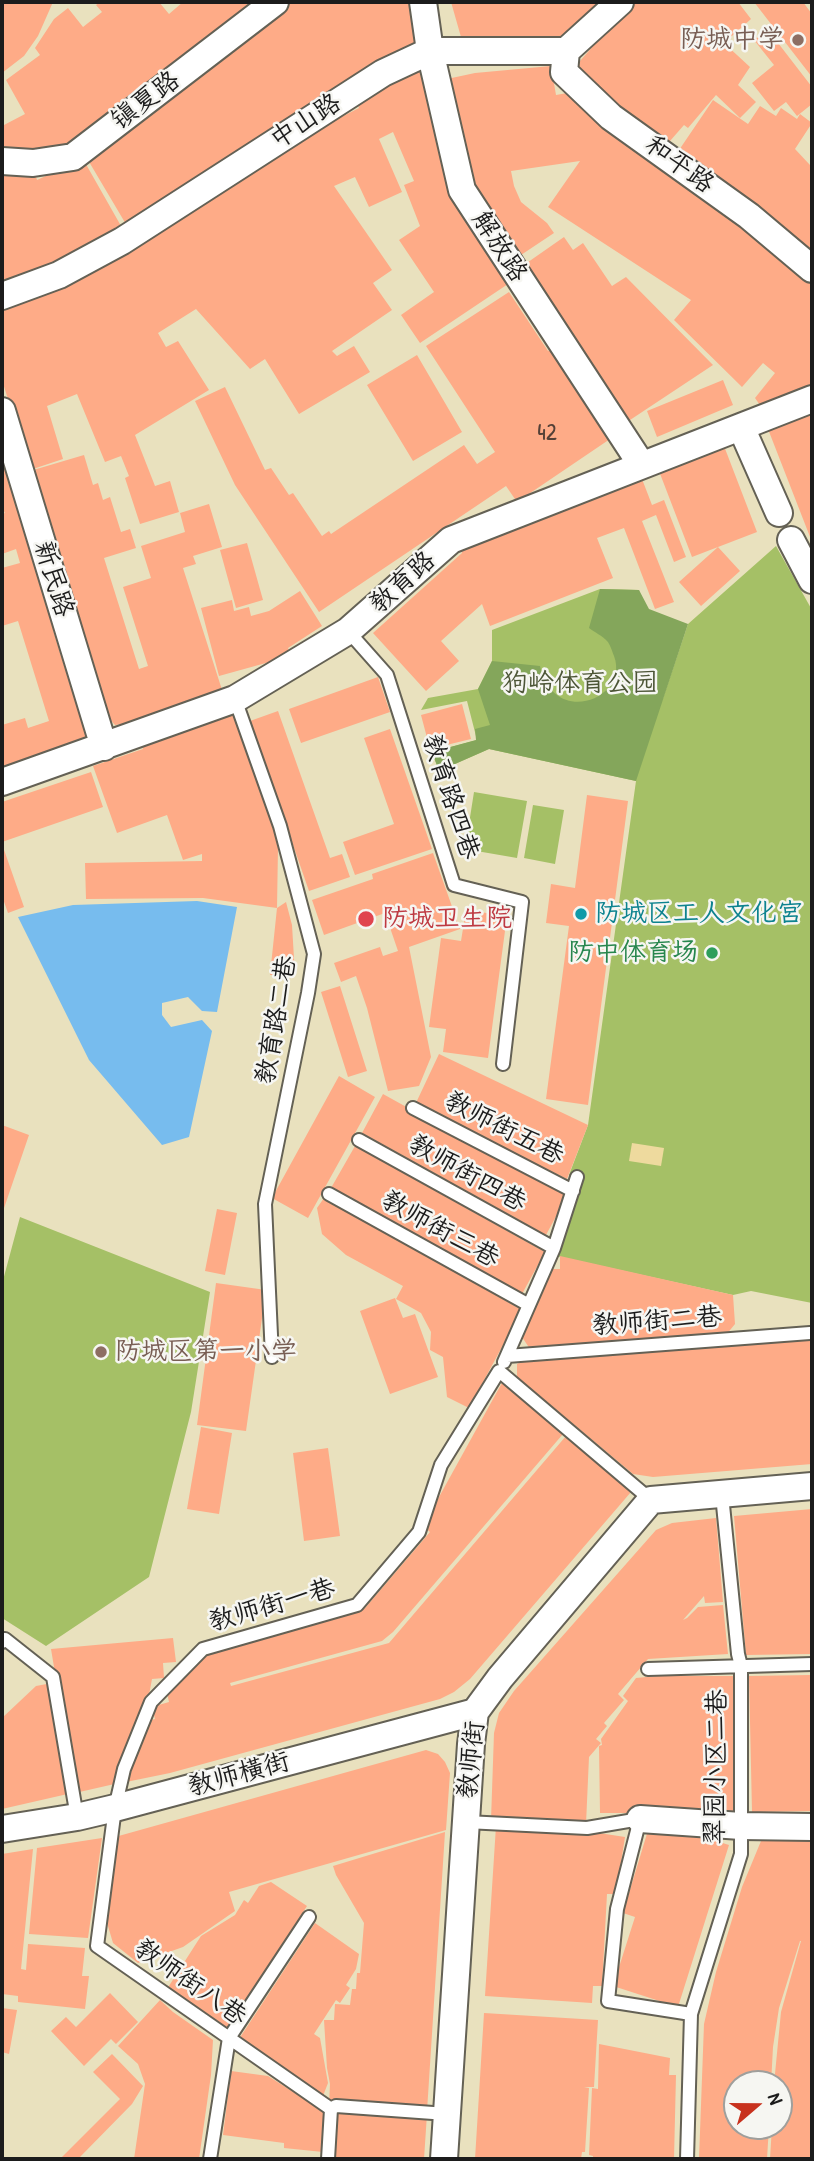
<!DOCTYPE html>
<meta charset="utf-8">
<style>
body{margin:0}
#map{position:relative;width:814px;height:2161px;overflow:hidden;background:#e9e1be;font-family:"Patrick Hand",sans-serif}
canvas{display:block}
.frame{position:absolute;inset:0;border:4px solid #1c1c1c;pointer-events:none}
.north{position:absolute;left:723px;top:2070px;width:70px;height:70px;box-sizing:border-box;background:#f6f6f2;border:2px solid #9f9f9c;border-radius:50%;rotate:70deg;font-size:19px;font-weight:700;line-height:28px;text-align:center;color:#1c1c1c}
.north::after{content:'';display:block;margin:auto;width:24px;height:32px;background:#c8321e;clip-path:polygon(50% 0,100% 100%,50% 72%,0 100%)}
</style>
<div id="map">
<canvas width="814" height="2161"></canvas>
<div class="frame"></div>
<div class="north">N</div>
</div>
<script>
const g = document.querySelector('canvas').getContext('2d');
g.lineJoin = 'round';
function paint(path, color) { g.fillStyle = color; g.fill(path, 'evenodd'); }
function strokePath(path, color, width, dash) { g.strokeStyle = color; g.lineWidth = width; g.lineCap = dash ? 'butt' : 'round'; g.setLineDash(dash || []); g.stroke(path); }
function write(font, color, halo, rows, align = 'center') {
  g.font = font + ' "Patrick Hand","LXGW WenKai TC",sans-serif'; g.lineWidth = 5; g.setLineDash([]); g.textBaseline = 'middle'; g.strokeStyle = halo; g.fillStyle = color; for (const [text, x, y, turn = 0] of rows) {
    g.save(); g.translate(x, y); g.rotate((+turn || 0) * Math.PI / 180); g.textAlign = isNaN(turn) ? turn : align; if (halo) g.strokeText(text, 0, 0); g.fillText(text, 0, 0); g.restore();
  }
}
paint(new Path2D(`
 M776 546 812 610V1303L751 1291 733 1295 556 1256 584 1180 569 1175 588 1125 636 781 489 749 439 771 432 752 477 740 467 701 421 710 428 698 478 689 492 661V630L600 589 639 590 663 698 688 624Z
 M474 792 527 801 517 858 465 849Z
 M533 805 564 810 555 864 524 858Z
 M20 1217 210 1292 191 1412 149 1577 46 1646 2 1618V1284Z`), '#a5c066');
paint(new Path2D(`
 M600 589 639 590 649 609 688 624 636 781 489 749 439 771 432 752 476 740 475 729 490 725 478 689 492 661 540 666C554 729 630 698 614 656 612 651 610 644 607 641 603 636 594 632 589 628Z`), '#84a65b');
paint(new Path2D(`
 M632 1143 664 1148 661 1166 629 1161Z`), '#eeda9e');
paint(new Path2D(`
 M197 901 237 907 217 1012 202 1011 188 997 162 1003V1015L171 1027 202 1020 212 1031 189 1137 162 1145 89 1060 18 917 73 905Z`), '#77bcee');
paint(new Path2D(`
 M2 2H53L38 36 24 56 2 73Z
 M100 2H159L169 14 183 2H265L73 142 50 155 2 158V121L4 125 25 114 6 80 40 55 35 48 54 19 68 8 83 27 102 12 96 5Z
 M290 2H409L425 42 130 231 85 155Z
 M451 2H610L565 40 461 37Z
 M632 2H738L751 19 724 43 750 67 738 85 756 102 740 118 716 95 688 128 684 125 663 149 572 70Z
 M754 2H803L812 14V77Z
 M768 30 812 87V104L797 116 786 102 774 111 752 83 774 65 754 40Z
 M551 66 556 95 573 92 751 230 812 283V387L762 408 755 398 775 373 763 363 742 387 674 320 691 300 548 207 580 161 511 171 514 186 521 202 547 223 554 233 515 259 476 202 447 79 475 73Z
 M419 72 426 75 511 282 420 343 401 315 434 292 399 240 420 226 404 185 414 181 393 132 379 139 402 192 369 207 355 177 334 186 392 270 373 283 392 310 332 351 337 356 354 346 370 372 299 414 265 359 250 369 196 309 158 333 166 347 178 341 209 390 135 435 155 486 170 481 179 512 140 524 125 478 129 476 121 456 105 462 77 394 47 406 63 459 30 470 2 380V305L304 136 359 108 355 99 385 80Z
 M713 100 748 124 760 106 776 116 781 108 797 119 800 114 812 123 795 149 810 165 812 163V255L796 237 793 240 772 217 769 220 677 153Z
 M83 159 125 233 2 290V176L16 170 18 176 34 170 37 180Z
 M564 237 573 250 583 243 612 286 626 277 713 365 627 422 521 267Z
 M509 292 548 351 553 348 613 437 517 502 506 486 319 612 235 485 195 401 225 387 265 470 271 468 289 495 293 493 322 536 329 531 331 534 464 445 477 464 495 452 426 346Z
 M417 355 462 432 413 461 367 385Z
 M723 380 733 405 657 437 647 411Z
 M812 412V542L768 429Z
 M724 446 757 532 692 557 659 471Z
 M84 455 93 485 98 483 103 500 110 497 121 532 130 529 136 548 104 558 139 669 148 666 123 587 151 578 141 546 185 532 180 513 209 504 222 547 193 556 196 564 183 568 223 693 131 723 115 725 106 715 30 471Z
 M2 456 56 629 53 630 81 720 84 719 90 740 2 768V725L25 718 28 728 49 721 18 621 2 626V568L20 563 16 549 2 554V514L5 513 2 508Z
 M642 479 652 505 664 500 686 557 674 562 656 515 642 521 674 602 655 609 624 528 597 538 613 578 490 626 482 604 441 641 459 661 426 691 373 633 462 553 461 549Z
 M247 543 263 600 236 608 220 550Z
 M718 547 740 571 701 606 679 582Z
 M300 591 322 626 288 648 291 656 219 676 201 608 232 600 234 611 249 607 251 616 269 611Z
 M378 677 390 712 301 743 289 709Z
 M462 704 471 739 430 749 421 715Z
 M278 711 330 858 342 854 350 877 309 891 250 721Z
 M233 714 274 829 278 847 277 908 286 902 292 925 295 975H270L277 908 203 898 86 899 85 863 202 861V854L183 860 167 815 117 833 93 766 143 749 142 745Z
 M390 729 432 849 355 875 343 842 394 824 364 738Z
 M91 772 103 807 2 842V802Z
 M587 795 628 801 588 1105 546 1099 569 926 546 923 551 884 575 888Z
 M2 844 24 907 8 913 2 896Z
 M433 853 460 929 409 947 431 1057 419 1086 388 1091 367 1008 356 976 341 982 334 963 380 947 383 956 398 951 385 913 324 935 312 900 373 879 372 874Z
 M466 910 507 916 488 1058 443 1052 446 1029 429 1027 441 938 461 941Z
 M340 986 367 1071 348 1077 321 992Z
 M439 1054 588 1125 567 1179 415 1105Z
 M339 1076 375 1097 308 1218 272 1198Z
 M383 1094 567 1196 546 1235 362 1133Z
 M2 1125 29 1135 2 1214Z
 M355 1146 545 1252 522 1294 331 1188Z
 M324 1198 522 1310 469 1408 447 1397 443 1357 430 1350 431 1332 421 1313 396 1299 403 1286 346 1255 322 1234 317 1208Z
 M217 1209 237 1213 225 1275 205 1271Z
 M560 1256 733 1295 735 1324 726 1335 530 1349 522 1337 551 1269H560Z
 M216 1283 266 1290 246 1431 197 1425Z
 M395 1298 403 1318 415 1314 438 1377 390 1394 360 1311Z
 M812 1338V1464L653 1477 633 1474 517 1377V1364L527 1359Z
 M503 1381 563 1434 393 1632 382 1641 230 1683 231 1686 389 1643 566 1436 631 1492 470 1679 454 1692 440 1699 170 1773 126 1782 125 1770 147 1721 155 1719 152 1707 169 1702 167 1693 206 1653 365 1608 430 1532 423 1526Z
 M201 1427 232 1433 219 1514 187 1509Z
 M328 1448 340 1536 304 1541 293 1453Z
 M812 1509V1654L746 1655 734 1516Z
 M716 1518 723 1602 705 1603 704 1596 683 1620 687 1618 698 1607 723 1605 728 1654 648 1659 618 1694 624 1700 604 1723 607 1726 596 1739 601 1743 589 1757 586 1824 491 1820 494 1733 499 1713 514 1691 656 1530 672 1523Z
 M173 1638 176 1662 163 1663 164 1678 152 1679 149 1695 128 1752 119 1783 75 1793 51 1649Z
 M810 1675H812V1811L752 1812 749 1676Z
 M657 1676H733L734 1813H600L599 1746 602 1745 601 1739 628 1701 623 1696 636 1678Z
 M52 1683 72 1793 2 1809V1718L36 1686Z
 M426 1750 438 1754 445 1762 450 1773 446 1830 229 1892 235 1911 183 1947 138 1963 113 1943 105 1916 115 1837Z
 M496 1826 599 1833 625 1837 616 1894H607L602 1986H593L592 2003 485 1996Z
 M649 1827H672L729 1845 678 2007 613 1986 635 1917 623 1913Z
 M445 1832 427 2111 329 2105 330 2084 327 2068 324 2020H334L335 2004 350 2005 352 1989H356L357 1973H360L364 1923 336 1875 333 1866Z
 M102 1838 88 1938 29 1934 37 1848Z
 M761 1841H812V2159H770L772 2126H779V2084H774L781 2012 801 1941H800L779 2008 773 2047 771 2084H737V2126H769L767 2159H699L704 2024 716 1972 742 1887Z
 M33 1849 21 1969 26 1970 28 1944 85 1948 82 1976H89L85 2009 18 2002V1996L2 1994V1854Z
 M271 1882 307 1906 227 2029 167 1989 201 1936 235 1915 244 1900 248 1903 259 1886Z
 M315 1923 359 1954 356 1969 346 1985 350 1988 340 2003 336 2000 314 2034 320 2038 328 2083 323 2096 239 2039Z
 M110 1993 138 2022 116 2044 111 2039 84 2066 51 2031 66 2017 76 2027Z
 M160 2000 173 2012 213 2040 211 2075 199 2159H134L145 2084 138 2064 118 2046Z
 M2 2008 17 2010 9 2054 2 2052Z
 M484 2013 598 2020 594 2087H584L589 2088 585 2152H582L581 2159H475Z
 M599 2044 670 2058 669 2075H676L674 2159H593V2156L589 2155 592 2088 598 2089Z
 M112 2054 143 2086 132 2104 80 2157 82 2159H60L120 2099 93 2072Z
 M231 2071 268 2076 325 2112 323 2152 284 2148V2143L223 2135Z
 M336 2108 427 2114 424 2159H333Z`), '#feab87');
const service = new Path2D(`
 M348 631 387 675 454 885 522 902 503 1064
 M235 699 280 826 314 954 308 993 265 1204 272 1357
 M413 1108 573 1191
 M359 1140 554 1248
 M329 1194 529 1305
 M507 1356 810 1333
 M504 1362 554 1248 577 1177
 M2 1642 5 1639 53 1677 77 1817
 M648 1669 812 1664
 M466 1822 587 1828 640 1819 617 1909 608 2001 691 2014
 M331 2109 336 2106 447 2114
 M210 2159 229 2038 309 1917
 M328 2159 331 2109 97 1946 115 1808 124 1769 151 1702 203 1649 357 1605 419 1532 441 1465 499 1371 651 1500
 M687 2159 691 2014 741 1854V1666L738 1654 722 1495`);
const minor = new Path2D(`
 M423 2 430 51 462 190 641 464
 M566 51 564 72 611 117 749 216 812 269
 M2 161 33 163 73 157 275 2
 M2 296 59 275 122 241 383 73 430 51H566L620 2
 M2 411 104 747
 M741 427 779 513
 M791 540 812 580
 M2 782 235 699 348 631 451 540 812 399
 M640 1819 741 1826 812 1827
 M2 1829 77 1817 115 1808 475 1712
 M444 2159 471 1744 475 1712 500 1678 651 1500 812 1486`);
strokePath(service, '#646155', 16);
strokePath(minor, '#646155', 30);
strokePath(service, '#fff', 12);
strokePath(minor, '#fff', 26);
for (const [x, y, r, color] of [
 [798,40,7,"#8d6e63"],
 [581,914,7,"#0f9aa8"],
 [366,919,9,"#e0444e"],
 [712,953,7,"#2e9e5b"],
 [101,1352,7,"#8d6e63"]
]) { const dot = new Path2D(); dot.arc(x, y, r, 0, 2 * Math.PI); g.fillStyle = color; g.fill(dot); strokePath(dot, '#f6f6f2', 2.5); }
write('23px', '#544037', null, [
 ["42",547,434]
]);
write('26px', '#785e54', '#f6f6f2', [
 ["防城中学",784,40],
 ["防城区第一小学",115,1352,"left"]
], 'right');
write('26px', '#1c1c1c', '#f6f6f2', [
 ["镇夏路",146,101,-37],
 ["中山路",306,122,-33],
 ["和平路",679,165,36],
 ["解放路",499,247,57],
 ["新民路",53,579,73],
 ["教育路",403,583,-42],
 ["教育路四巷",450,797,72],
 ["教育路二巷",277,1020,-80],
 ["教师街五巷",504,1129,27],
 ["教师街四巷",467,1174,29],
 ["教师街三巷",440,1230,29],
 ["教师街二巷",657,1322,-4],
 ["教师街一巷",272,1606,-16],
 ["教师街",472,1760,-84],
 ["翠园小区二巷",717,1767,-89],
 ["教师横街",239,1775,-15],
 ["教师街八巷",190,1983,35]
]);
write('26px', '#4c5536', '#f6f6f2', [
 ["狗岭体育公园",580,684]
]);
write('26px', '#0d838f', '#f6f6f2', [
 ["防城区工人文化宫",595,914]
], 'left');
write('26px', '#be3a42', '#f6f6f2', [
 ["防城卫生院",382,919]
], 'left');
write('26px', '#27864d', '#f6f6f2', [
 ["防中体育场",698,953]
], 'right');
</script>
